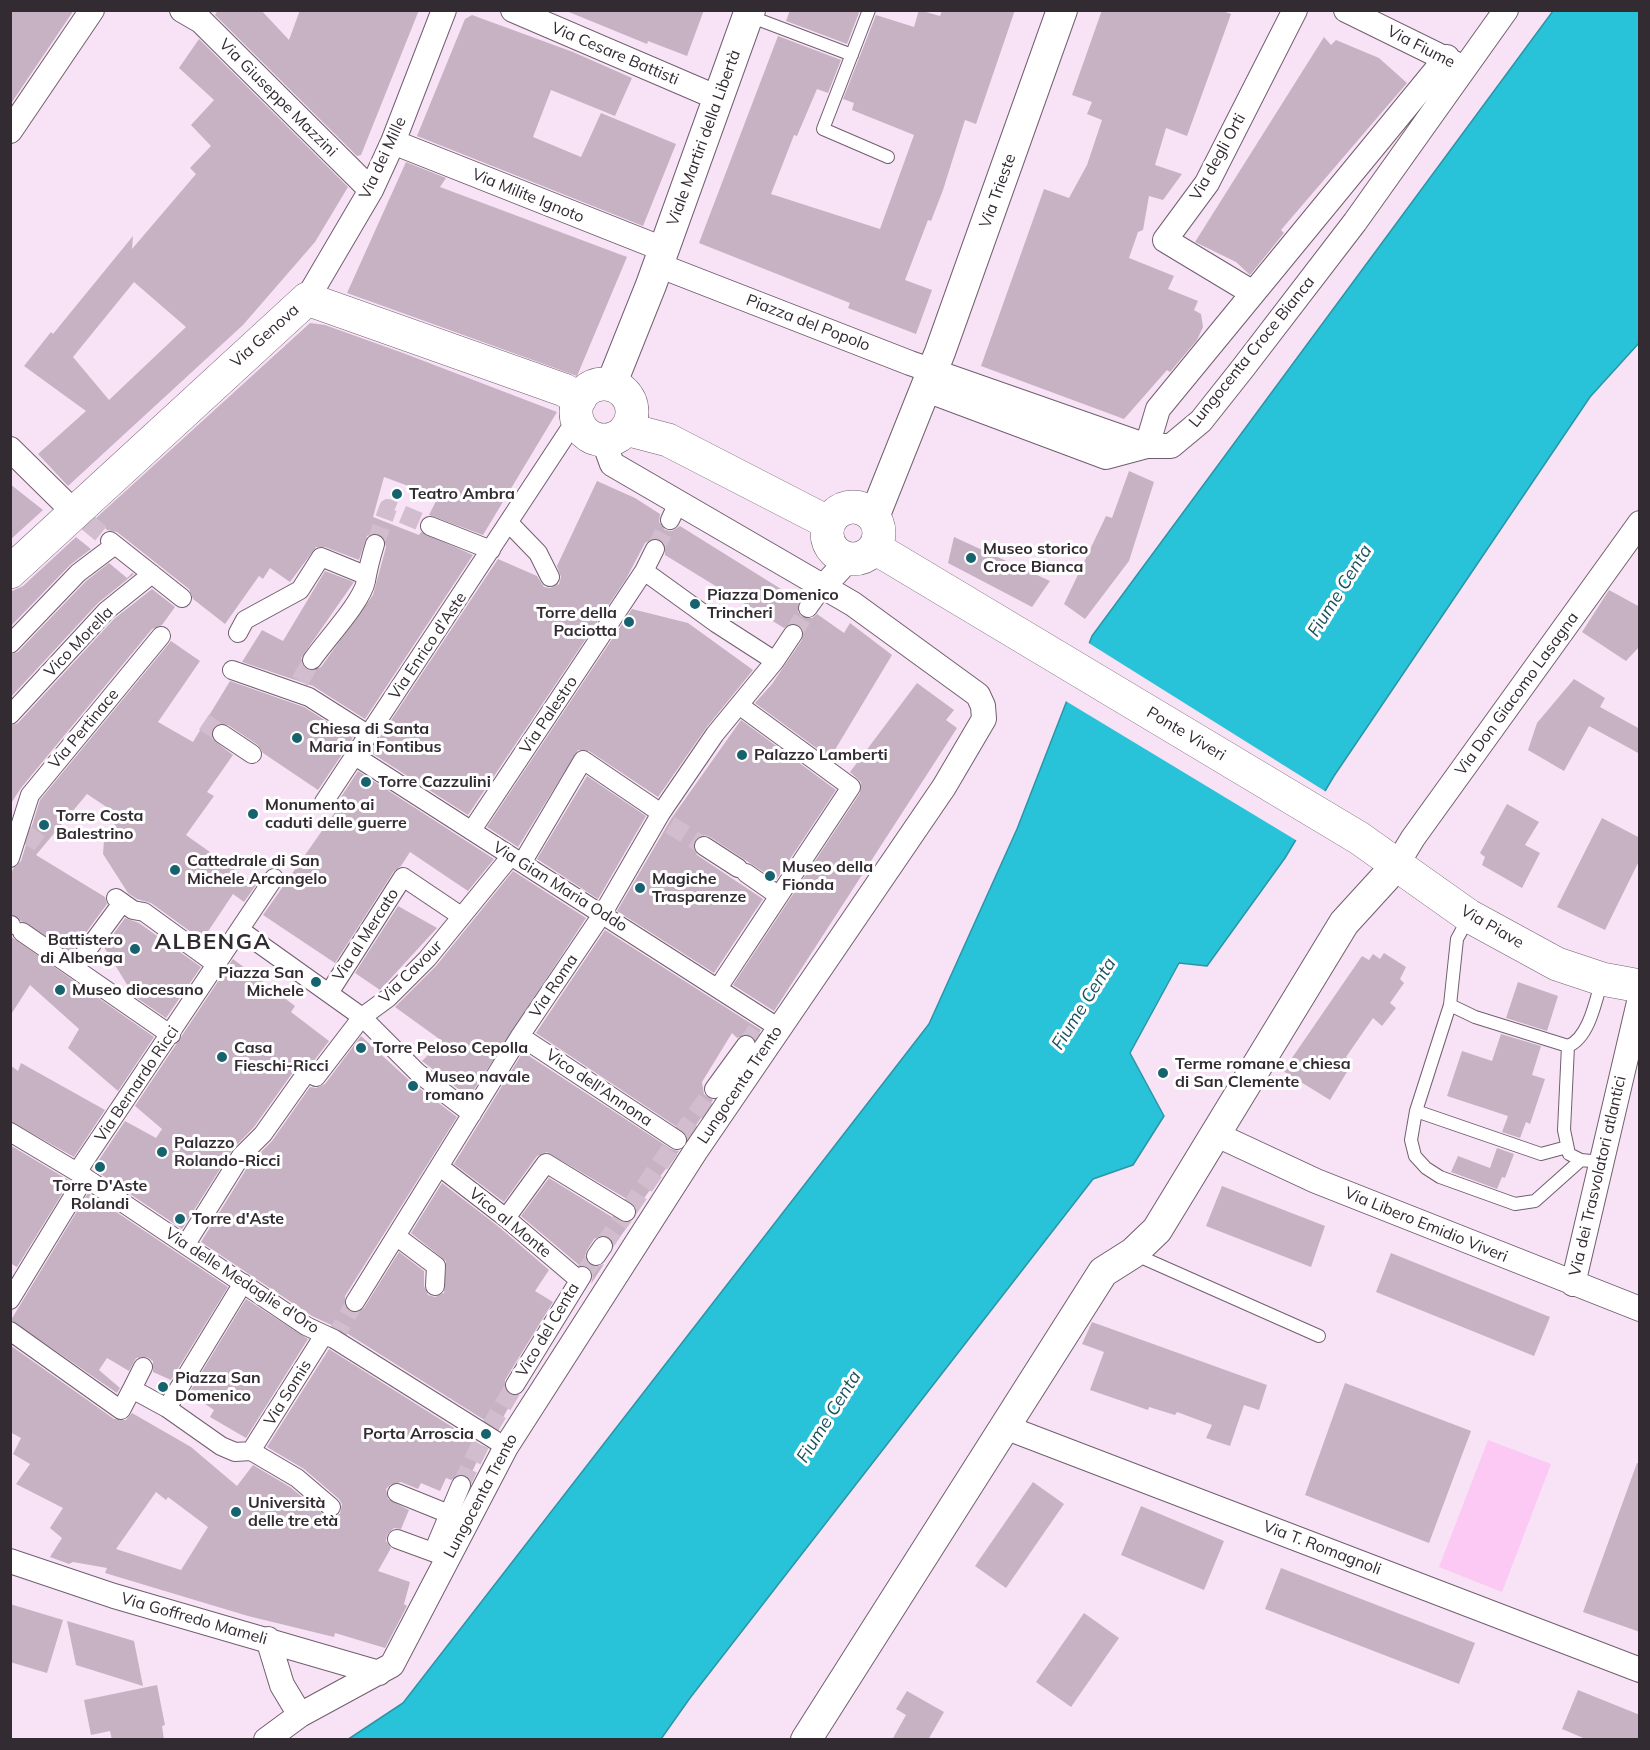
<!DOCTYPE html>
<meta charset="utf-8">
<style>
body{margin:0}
#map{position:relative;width:1650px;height:1750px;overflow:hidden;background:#f8e2f5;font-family:Mulish,sans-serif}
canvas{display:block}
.frame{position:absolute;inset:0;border:12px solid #332b32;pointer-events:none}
</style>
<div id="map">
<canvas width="1650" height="1750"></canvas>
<div class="frame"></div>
</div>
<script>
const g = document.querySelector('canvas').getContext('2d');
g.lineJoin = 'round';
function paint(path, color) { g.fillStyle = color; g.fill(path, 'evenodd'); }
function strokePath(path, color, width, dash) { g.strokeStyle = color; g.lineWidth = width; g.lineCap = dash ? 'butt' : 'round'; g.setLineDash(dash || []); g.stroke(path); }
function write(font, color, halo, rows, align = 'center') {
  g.font = font + ' Mulish,sans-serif'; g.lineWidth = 6; g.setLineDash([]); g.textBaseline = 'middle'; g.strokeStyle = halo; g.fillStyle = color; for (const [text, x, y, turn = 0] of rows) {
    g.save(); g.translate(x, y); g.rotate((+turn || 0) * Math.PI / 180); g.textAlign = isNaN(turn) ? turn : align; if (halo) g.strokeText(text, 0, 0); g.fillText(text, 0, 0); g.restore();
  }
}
paint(new Path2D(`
 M1488 1440 1551 1464 1502 1592 1439 1567Z`), '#fcc9f5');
const water = new Path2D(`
 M1553 11H1639V343L1590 397 1334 776 1285 858 1207 966 1179 963 1130 1053 1164 1116 1133 1165 1093 1179 690 1698 661 1739 347 1740 403 1703 929 1024 1017 829 1092 636Z`);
paint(water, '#28c2d9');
strokePath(water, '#2b95a7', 1.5);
paint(new Path2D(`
 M1087 642 1328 793 1299 842 1064 700Z`), '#f8e2f5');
paint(new Path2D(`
 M10 10H74L10 105Z
 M218 10H261L289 40 300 10H419L361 155 357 156 215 15Z
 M564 10H704L687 56 648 41 647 44Z
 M790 10H860L847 44 786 21Z
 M919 10 940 16 942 10H1015L976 124 965 120 943 190 931 221 928 220 905 280 932 290 916 334 848 308 850 303 699 243 778 36 841 60 828 93 817 89 797 136 794 135 771 194 880 229 914 135 852 110 854 103 843 99 876 15 914 27Z
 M1102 10H1220L1231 14 1187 136 1166 128 1155 165 1182 174 1163 200 1149 196 1143 230 1138 232 1129 258 1174 276 1168 289 1198 301 1194 310 1201 314 1203 327 1197 340 1170 372 1167 370 1124 419 981 366 1044 189 1069 198 1087 165 1102 120 1087 114 1092 102 1072 95Z
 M472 15 573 52 632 78 615 116 551 90 533 137 581 157 601 113 676 144 643 226 417 136 465 19Z
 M1324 37 1331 45 1336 40 1379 58 1407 83 1281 230 1284 233 1250 275 1236 262 1195 242Z
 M199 39 348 187 315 242 243 325 68 486 38 454 86 411 24 366 51 332 53 334 133 236 132 249 196 174 190 168 211 146 191 125 214 100 179 68ZM134 282 186 327 109 400 73 357Z
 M406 162 446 178 440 187 627 257 577 376 347 293Z
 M310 323 325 325 403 353 557 412 483 535 429 515 438 497 384 477 373 517 419 535 421 532 473 555 365 719 313 686 242 662 262 630 283 641 325 571 354 582 301 658 306 669 311 671 321 667 373 595 386 547 383 536 373 533 367 536 359 560 325 547H316L290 582 270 568 263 579 259 576 225 624 193 599 189 589 117 532 107 530 96 518Z
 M1129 471 1154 482 1129 561 1085 619 1064 604 1106 516 1112 518Z
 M597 481 635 498 660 514 659 522 665 530 672 531 680 526 789 594 799 601 798 612 802 617 812 618 817 614 844 633 850 623 892 655 830 758 755 703 772 684 802 640 803 629 793 623 784 628 665 555V543L655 538 645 543 626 579 468 815 370 752 498 559 537 576 544 587 550 588 559 584 561 577 557 566Z
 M10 484 43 510 10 540Z
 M76 537 91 549 70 565 10 627V592L23 586Z
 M954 537 1050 581 1032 607 948 563Z
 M109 563 127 578 132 573 134 574 98 603 10 698V655L18 652 86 581Z
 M152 589 175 607 162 625 152 629 21 788 10 805V726L18 723 114 619Z
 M1609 590 1640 607V646L1626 661 1582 632Z
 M632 609 688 623 753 670 706 728 658 797 589 751 578 750 518 847 487 827Z
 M171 641 200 661 158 722 193 742 230 681 304 707 353 738 318 790 263 753 258 745 228 725 218 724 212 728V739L233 755 207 792 214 796 186 835 256 885 244 902 233 894 203 939 215 947 213 948 151 903 137 899 128 893 103 854 104 841 120 816 87 794 36 855 105 897 107 904 71 953 10 914V877L13 869 21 861 40 800Z
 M1574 679 1605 698 1600 707 1640 729V754L1589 726 1564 771 1528 750 1537 723Z
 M917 683 954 710 946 720 957 728 774 1011 733 985 860 793 861 782 850 772Z
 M741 720 836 790 776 880 710 837 704 835 695 839 693 846 697 855 763 899 714 973 617 911 671 819Z
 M358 771 494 859 468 891 410 852 401 866 394 871 335 963 263 915 340 805 337 803Z
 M587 776 646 816 598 899 537 859Z
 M1507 804 1539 822 1525 845 1540 853 1522 888 1482 865 1485 857 1480 853Z
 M1602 818 1640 838V859L1605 930 1557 907Z
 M513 871 586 918 469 1097 422 1061 442 1041 395 1007 436 966Z
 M398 906 437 928 380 990 355 973Z
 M125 918 139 923 201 967 166 1018 134 996 104 947Z
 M605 930 761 1030 755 1039 747 1034 737 1038 732 1033 702 1082 704 1094 713 1100 688 1137 683 1131 536 1033Z
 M10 936 154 1037 118 1091 68 1048 79 1029 30 985 10 1016Z
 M1384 953 1406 967 1400 979 1404 983 1390 1003 1396 1008 1382 1026 1373 1018 1346 1057 1353 1062 1330 1100 1283 1071 1362 956 1369 960 1373 954 1380 959Z
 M233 959 295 1006 291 1012 329 1041 313 1062 307 1061 298 1065 254 1127 232 1150 182 1229 93 1169 125 1121 156 1138 162 1129 135 1106Z
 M1518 982 1558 996 1547 1031 1506 1018Z
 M1501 1034 1541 1046 1532 1075 1545 1079 1530 1124 1526 1122 1520 1138 1502 1132 1508 1116 1447 1096 1462 1051 1492 1061Z
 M361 1036 411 1082 457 1117 345 1296V1307L354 1313 364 1308 399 1252 424 1271V1286L428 1295 435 1297 444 1293 446 1261 411 1233 442 1183 499 1227 549 1270 535 1291 553 1302 505 1380V1391L515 1396 497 1428 340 1329 312 1316 201 1242 250 1163 272 1141 310 1087 316 1088 325 1084Z
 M523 1052 671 1149 679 1151 636 1209 632 1202 547 1152 537 1156 504 1202 454 1164Z
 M21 1063 105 1110 74 1157 10 1121V1065L18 1071Z
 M10 1145 70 1181 17 1267 10 1263Z
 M1497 1148 1514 1154 1505 1178 1502 1177 1497 1189 1451 1172 1458 1156 1490 1168Z
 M549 1178 620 1222H631L614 1245 610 1237 603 1235 594 1239 587 1250 585 1256 589 1265 596 1267 604 1264 591 1284 593 1276 588 1267 579 1265 521 1216Z
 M1222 1186 1325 1226 1311 1267 1206 1226Z
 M88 1193 228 1287 171 1380 153 1372V1361L147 1357 136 1358 129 1371 107 1358 99 1370 120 1388 117 1393 11 1320Z
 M1391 1253 1550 1317 1534 1356 1376 1292Z
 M246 1299 308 1339 246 1438 210 1417 214 1410 189 1393Z
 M1092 1322 1267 1385 1259 1410 1244 1405 1230 1446 1206 1438 1212 1425 1177 1412 1175 1415 1149 1407 1148 1410 1090 1390 1104 1352 1082 1344Z
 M10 1345 114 1419 126 1420 132 1413 191 1447 237 1486 253 1465 290 1487 328 1518 340 1514 342 1504 339 1499 304 1469 267 1447 329 1349 484 1447 469 1478 460 1474 451 1480 446 1478 440 1491 421 1483 418 1489 401 1482 390 1485 386 1489 388 1499 409 1510 401 1529 394 1528 387 1535 386 1541 391 1548 378 1571 410 1582 404 1604 407 1606 385 1648 335 1633 334 1637 248 1616 105 1573 107 1568 73 1562 69 1564 50 1557 62 1538 50 1528 63 1508 16 1484 30 1464 13 1454 21 1438 10 1432ZM156 1492 166 1500 168 1497 208 1527 181 1570 116 1549Z
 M1345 1383 1471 1431 1429 1543 1305 1495Z
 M1637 1463 1640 1464V1632L1583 1612Z
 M1033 1482 1064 1504 1006 1588 975 1566Z
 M1141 1506 1224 1541 1204 1590 1121 1555Z
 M1281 1568 1475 1643 1459 1684 1265 1609Z
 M10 1604 63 1620 47 1673 10 1662Z
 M1084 1613 1119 1638 1071 1707 1036 1682Z
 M67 1621 134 1641 143 1686 76 1665Z
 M157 1685 165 1725 162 1726 164 1740H112L110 1731 91 1735 84 1700Z
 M1578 1690 1640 1715V1740H1588L1562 1729Z
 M907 1691 944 1712 928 1740H892L906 1715 896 1709Z`), '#c7b2c4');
strokePath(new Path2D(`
 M87 522 110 541
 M375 544 388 508 430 526
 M655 549 670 520
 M793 634 808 608
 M300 681 312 660
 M204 722 222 734
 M670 825 704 846
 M25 833 43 846
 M746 1045 761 1024
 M680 1136 714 1089
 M629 1209 673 1145
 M603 1246 624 1216
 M582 1276 596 1256
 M334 1339 355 1302
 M489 1429 515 1385
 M461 1485 481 1443`), '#d1bdce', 18, [18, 9]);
const service = new Path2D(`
 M869 10 823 129 888 157
 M749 16 852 55
 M1469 917 1457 939 1450 1005 1416 1111 1411 1140 1415 1156 1426 1168 1440 1177 1515 1204 1535 1201 1581 1160 1601 1162
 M1450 1005 1475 1017 1568 1046C1589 1038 1596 1000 1602 979
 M1568 1046 1564 1130 1569 1154 1581 1160
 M1416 1111 1541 1154 1567 1147
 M1134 1254 1319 1336`);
const pedestrian = new Path2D(`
 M670 520 678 503
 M509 523 538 553 550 577
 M430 526 491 550
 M110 541 182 598
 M644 571 716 623 775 661
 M808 608 823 587
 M238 633 245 620 300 590 321 557 365 575
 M10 644 78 573 115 545
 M312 660C325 641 362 602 366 581 368 568 371 557 375 544
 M232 670 309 697 369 735
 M10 715 106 611 152 574
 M222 734 252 754
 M355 756 779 1028
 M324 802 577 418
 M472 830 644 571 655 549
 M704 846 738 868
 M10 858 30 795 161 636
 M522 863 583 760 661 813
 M746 873 779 896
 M116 898 133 910 144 912 217 965
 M10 925H11
 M240 930 362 1017 418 1073 472 1114
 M22 932 171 1035
 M74 968 122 903
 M718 988 851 787 739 705
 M329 993 403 877 461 916
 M520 1036 677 1140
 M714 1089 746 1045
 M10 1132 77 1172 306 1326 334 1339 506 1447
 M440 1167 506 1218 579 1280
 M77 1172 274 878
 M506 1218 546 1163 626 1212
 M396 1236 436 1266 435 1286
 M186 1244 241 1156 263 1134 307 1072 316 1077 362 1017 388 998 427 959 511 856
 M596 1256 603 1246
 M10 1300 85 1177
 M355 1302 520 1036 603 913 661 813 715 734 775 661 793 634
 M10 1331 121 1410 132 1389 167 1408 221 1446 235 1452 251 1451
 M515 1385 582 1276
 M132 1389 143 1367
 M167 1408 243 1283
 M251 1451 324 1335
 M251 1451 297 1478 331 1507
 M397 1493 449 1514
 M397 1539 438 1554
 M433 1552 461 1485`);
const minor = new Path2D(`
 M182 10 201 21 371 190
 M513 10 718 98
 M1346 10 1458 65
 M10 131 92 10
 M393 142 663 249
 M658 265 910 363 1147 446
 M1253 293 1165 240 1207 183 1295 10
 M307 299 371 190 393 142 444 10
 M924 389 1106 457 1147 446H1171L1201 421 1243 368 1355 222 1506 10
 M1147 446 1158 409 1447 57
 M10 449 74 512
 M823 587 849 559
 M1396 866 1413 838 1640 523
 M1215 1134 1316 1181 1640 1309
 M1573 1284 1640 998
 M1005 1427 1640 1670
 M10 1561 114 1596 379 1673
 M268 1639 282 1685 300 1715
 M266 1740 300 1715 392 1665 506 1447 695 1152 944 787 984 719 983 706 978 695 853 604 612 464 603 439`);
const tertiary = new Path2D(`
 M611 385 651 285 750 10
 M874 517 940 352 1062 10
 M806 1740 1103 1272 1133 1253 1157 1230 1344 923 1396 866`);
const secondary = new Path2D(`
 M576 412a28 28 0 1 1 56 0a28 28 0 1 1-56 0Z
 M626 429 668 440 829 523
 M827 533a26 26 0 1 1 52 0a26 26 0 1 1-52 0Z
 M875 548 1359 838 1469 916 1557 964 1602 979 1640 986
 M10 572 307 299 564 390 580 399`);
strokePath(service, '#715f6f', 14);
strokePath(pedestrian, '#715f6f', 20);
strokePath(minor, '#715f6f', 26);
strokePath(tertiary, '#715f6f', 32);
strokePath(secondary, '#715f6f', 34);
strokePath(service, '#fff', 12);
strokePath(pedestrian, '#fff', 18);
strokePath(minor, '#fff', 24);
strokePath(tertiary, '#fff', 30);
strokePath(secondary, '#fff', 33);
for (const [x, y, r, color] of [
 [397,494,6,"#16626e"],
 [971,558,6,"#16626e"],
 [695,604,6,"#16626e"],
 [629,622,6,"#16626e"],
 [297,738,6,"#16626e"],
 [742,755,6,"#16626e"],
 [366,782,6,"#16626e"],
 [253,814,6,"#16626e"],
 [44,825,6,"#16626e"],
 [175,870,6,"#16626e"],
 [770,876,6,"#16626e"],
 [640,888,6,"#16626e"],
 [135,949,6,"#16626e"],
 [316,982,6,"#16626e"],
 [60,990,6,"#16626e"],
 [361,1048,6,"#16626e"],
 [222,1057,6,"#16626e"],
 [1163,1073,6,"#16626e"],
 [413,1086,6,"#16626e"],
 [162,1152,6,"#16626e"],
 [100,1167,6,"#16626e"],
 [180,1219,6,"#16626e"],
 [163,1387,6,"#16626e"],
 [486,1434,6,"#16626e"],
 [236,1512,6,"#16626e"]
]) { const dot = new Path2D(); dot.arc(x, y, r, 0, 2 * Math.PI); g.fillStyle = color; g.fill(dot); strokePath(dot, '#fff', 2); }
write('16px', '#332b32', '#fff', [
 ["Via Fiume",1421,47,27],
 ["Via Cesare Battisti",615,54,23],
 ["Via Giuseppe Mazzini",278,98,45],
 ["Viale Martiri della Libertà",704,138,-70],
 ["Via degli Orti",1218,157,-61],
 ["Via dei Mille",383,158,-65],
 ["Via Trieste",998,191,-70],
 ["Via Milite Ignoto",528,196,22],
 ["Piazza del Popolo",808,323,21],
 ["Via Genova",265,336,-42],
 ["Lungocenta Croce Bianca",1252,352,-51],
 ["Vico Morella",79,642,-46],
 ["Via Enrico d'Aste",428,646,-56],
 ["Via Don Giacomo Lasagna",1517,694,-54],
 ["Via Palestro",549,715,-56],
 ["Via Pertinace",84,729,-50],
 ["Ponte Viveri",1186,734,31],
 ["Via Gian Maria Oddo",560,887,32],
 ["Via Piave",1492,927,30],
 ["Via al Mercato",366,935,-57],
 ["Via Cavour",411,972,-45],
 ["Via Roma",554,986,-56],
 ["Via Bernardo Ricci",137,1084,-56],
 ["Lungocenta Trento",740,1085,-56],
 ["Vico dell'Annona",599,1088,34],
 ["Via dei Trasvolatori atlantici",1598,1176,-77],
 ["Vico al Monte",510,1223,39],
 ["Via Libero Emidio Viveri",1426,1225,22],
 ["Via delle Medaglie d'Oro",242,1281,33],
 ["Vico del Centa",548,1330,-59],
 ["Via Somis",288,1393,-58],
 ["Lungocenta Trento",481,1496,-62],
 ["Via T. Romagnoli",1322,1548,21],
 ["Via Goffredo Mameli",194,1619,16]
]);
write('bold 16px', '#332b32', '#fff', [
 ["Teatro Ambra",409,494],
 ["Museo storico",983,549],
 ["Croce Bianca",983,567],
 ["Piazza Domenico",707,595],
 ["Trincheri",707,613],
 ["Torre della",617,613,"right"],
 ["Paciotta",617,631,"right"],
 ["Chiesa di Santa",309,729],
 ["Maria in Fontibus",309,747],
 ["Palazzo Lamberti",754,755],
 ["Torre Cazzulini",378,782],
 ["Monumento ai",265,805],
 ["caduti delle guerre",265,823],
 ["Torre Costa",56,816],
 ["Balestrino",56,834],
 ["Cattedrale di San",187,861],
 ["Michele Arcangelo",187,879],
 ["Museo della",782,867],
 ["Fionda",782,885],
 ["Magiche",652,879],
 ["Trasparenze",652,897],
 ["Battistero",123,940,"right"],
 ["di Albenga",123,958,"right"],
 ["Piazza San",304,973,"right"],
 ["Michele",304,991,"right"],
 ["Museo diocesano",72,990],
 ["Casa",234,1048],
 ["Fieschi-Ricci",234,1066],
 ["Torre Peloso Cepolla",373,1048],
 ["Terme romane e chiesa",1175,1064],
 ["di San Clemente",1175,1082],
 ["Museo navale",425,1077],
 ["romano",425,1095],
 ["Palazzo",174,1143],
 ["Rolando-Ricci",174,1161],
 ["Torre D'Aste",100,1186,"center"],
 ["Rolandi",100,1204,"center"],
 ["Torre d'Aste",192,1219],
 ["Piazza San",175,1378],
 ["Domenico",175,1396],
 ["Porta Arroscia",474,1434,"right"],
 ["Università",248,1503],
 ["delle tre età",248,1521]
], 'left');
write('italic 18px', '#18535d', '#fff', [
 ["Fiume Centa",1340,591,-58],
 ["Fiume Centa",1084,1004,-58],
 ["Fiume Centa",829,1417,-58]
]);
g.letterSpacing = '1.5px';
write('bold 22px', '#332b32', '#fff', [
 ["ALBENGA",213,942]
]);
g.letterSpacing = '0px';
</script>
